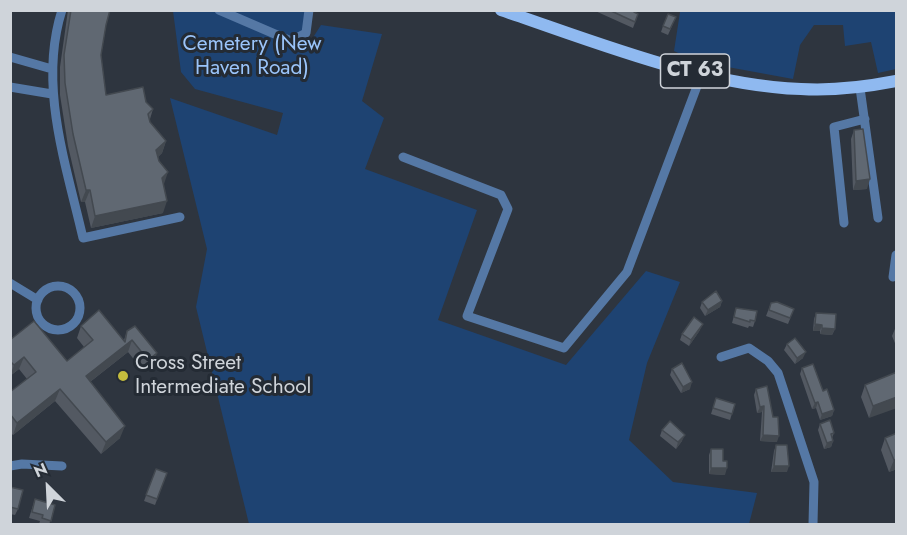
<!DOCTYPE html>
<style>
body{margin:0}
#map{position:relative;width:907px;height:535px;overflow:hidden;background:#2e353f;font-family:Jost,sans-serif}
canvas{display:block}
.frame{position:absolute;inset:0;border:12px solid #cfd4da;pointer-events:none}
.north{position:absolute;left:18px;top:457px;width:60px;height:60px;-webkit-text-stroke:4px #242b34;paint-order:stroke;rotate:336deg;font-size:16px;font-weight:700;line-height:24px;text-align:center;color:#cfd4da}
.north::after{content:'';display:block;margin:auto;width:21px;height:27px;background:#cfd4da;clip-path:polygon(50% 0,100% 100%,50% 72%,0 100%)}
</style>
<div id="map">
<canvas width="907" height="535"></canvas>
<div class="frame"></div>
<div class="north">N</div>
</div>
<script>
const g = document.querySelector('canvas').getContext('2d');
g.lineJoin = 'round';
function paint(path, color) { g.fillStyle = color; g.fill(path, 'evenodd'); }
function strokePath(path, color, width, dash) { g.strokeStyle = color; g.lineWidth = width; g.lineCap = dash ? 'butt' : 'round'; g.setLineDash(dash || []); g.stroke(path); }
function write(font, color, halo, rows, align = 'center') {
  g.font = font + ' Jost,sans-serif'; g.lineWidth = 6; g.setLineDash([]); g.textBaseline = 'middle'; g.strokeStyle = halo; g.fillStyle = color; for (const [text, x, y, turn = 0] of rows) {
    g.save(); g.translate(x, y); g.rotate((+turn || 0) * Math.PI / 180); g.textAlign = isNaN(turn) ? turn : align; if (halo) g.strokeText(text, 0, 0); g.fillText(text, 0, 0); g.restore();
  }
}
paint(new Path2D(`
 M173 11H310L305 50 321 25 382 34 362 101 384 118 365 169 477 210 438 320 566 365 646 271 680 282 647 363 629 440 673 482 757 493 749 524H249L196 307 207 249 170 98 277 135 283 113 195 89 181 72Z
 M674 11H896V69L878 73 871 42 845 46 843 25H814L800 45 793 79 695 61 674 51 680 12Z`), '#1e4372');
strokePath(new Path2D(`
 M62 10C38 85 66 164 83 238L180 217
 M219 10 291 41 306 33 309 10
 M10 57 52 69
 M10 87 52 94
 M860 88 878 218
 M403 157 501 195 508 209 467 316 564 348 627 272 702 73
 M844 223 834 127 865 119
 M893 277 896 255
 M10 283 38 300
 M36 308a22 22 0 1 1 44 0a22 22 0 1 1-44 0Z
 M721 357 749 348 768 361 778 373 814 482 813 524
 M10 466 22 464 62 466`), '#5578a5', 9);
strokePath(new Path2D(`
 M501 10C593 41 704 86 801 89 833 91 865 87 896 81`), '#8fb9f0', 12);
paint(new Path2D(`
 M68 10H110L106 25 101 55 106 95 146 102 153 109 150 119V122L166 141 162 153 158 157 164 184 163 213 91 228 85 202H81L68 146 60 95V67Z
 M593 10H634V12L638 14 633 28Z
 M676 17 668 35 661 32 663 26Z
 M854 130 867 189 853 190 851 139Z
 M722 301 720 307 705 316 700 308 702 302Z
 M771 303 794 309 788 324 766 316Z
 M736 308 755 321 753 327 749 326 748 328 732 323Z
 M816 313 835 329 832 335 820 334V331H813L814 319Z
 M897 324V348L892 336Z
 M81 326 124 340 127 331 153 365 144 372 128 352 90 382 120 438 101 454 55 401 13 435 10 432V392L27 379 19 369 10 376V340L67 361 84 347 77 338Z
 M700 330 689 346 680 340 682 334Z
 M787 344 803 358 795 364 784 350Z
 M802 368 823 391 834 410 832 416 820 420 816 408 812 409 800 374Z
 M672 369 690 389 681 393 670 375Z
 M897 372 869 418 861 397 865 385Z
 M767 386 777 442 760 441 762 412 757 413 754 395 756 389Z
 M716 398 735 404 730 420 711 414Z
 M820 424 834 433 832 438 833 441 831 447 824 449 818 430Z
 M662 430 682 441 676 449 660 436Z
 M897 433V469L889 472 881 450 885 438Z
 M776 445 787 472H771L774 451Z
 M711 449 723 461 725 475 709 474V455Z
 M156 469 167 473 155 505 144 501Z
 M10 487 18 509 15 515 10 514Z
 M35 499 55 505 49 525 39 524 40 521 29 518Z`), '#535962');
paint(new Path2D(`
 M166 141 162 153 152 162 156 150Z
 M168 172 164 184 162 178Z
 M870 179 867 189 853 190 856 181Z
 M86 190H90L85 202H81Z
 M167 201 163 213 91 228 95 216Z
 M722 301 720 307 705 316 708 310Z
 M703 324 700 330 689 346 691 340Z
 M815 324 822 325 820 331H813Z
 M822 328 835 329 832 335 820 334Z
 M132 340 128 352 82 388 86 376Z
 M806 352 803 358 795 364 797 358Z
 M157 353 153 365 144 372 148 360Z
 M24 357 19 369 10 376 14 365Z
 M692 382 690 389 681 393 683 387Z
 M60 389 55 401 13 435 17 423Z
 M897 397V408L869 418 873 406Z
 M818 402 816 408 812 409 815 403Z
 M764 406 762 412 757 413 760 407Z
 M834 410 832 416 820 420 822 414Z
 M125 426 120 438 101 454 106 442Z
 M685 435 682 441 676 449 678 442Z
 M763 435 779 436 777 442 760 441Z
 M833 441 831 447 824 449 827 443Z
 M897 459V469L889 472 894 460Z
 M774 466H789L787 472H771Z
 M711 468H727L725 475 709 474Z`), '#434950');
const building = new Path2D(`
 M71 10H110L106 25 101 55 106 95 143 87 146 102 153 109 148 114 150 122 166 141 156 150 159 161 168 172 162 178 167 201 95 216 90 190H86L73 134 65 83 64 55Z
 M609 10H634V12L638 14 635 22Z
 M668 14 676 17 670 29 663 26Z
 M863 129 870 179 856 181 854 130Z
 M716 291 722 301 708 310 702 302Z
 M777 302 794 309 790 318 769 310 771 303Z
 M736 308 757 311 755 321 750 320V322L734 317Z
 M99 310 125 342 127 331 135 326 157 353 148 360 132 340 86 376 125 426 106 442 60 389 17 423 10 414V392L36 372 24 357 14 365 10 361V340L34 321 67 361 93 340 81 326Z
 M816 313 836 314 835 329 822 328V325L815 324Z
 M694 317 703 324 691 340 682 334Z
 M795 338 806 352 797 358 787 344Z
 M682 363 692 382 683 387 672 369Z
 M813 364 823 391 827 389 834 410 822 414 818 402 815 403 802 368Z
 M897 372V397L873 406 865 385Z
 M767 386 773 417H778L779 436 763 435 764 406 760 407 756 389Z
 M716 398 735 404 732 414 713 408Z
 M830 420 834 433 831 434 833 441 827 443 820 424Z
 M670 421 685 435 678 442 662 430Z
 M897 433V459L894 460 885 438Z
 M776 445H787L789 466H774Z
 M711 449H723V461H727V468H711Z
 M156 469 167 473 157 499 146 495Z
 M10 487 23 490 18 509 10 507Z
 M35 499 55 505 51 521 42 518 43 515 32 512Z`);
paint(building, '#606872');
strokePath(building, '#434950', 1.5);
for (const [x, y, r, color] of [
 [123,376,6,"#c4bc3d"]
]) { const dot = new Path2D(); dot.arc(x, y, r, 0, 2 * Math.PI); g.fillStyle = color; g.fill(dot); strokePath(dot, '#242b34', 2); }
for (const [x, y, w] of [
 [695,71,69]
]) { const box = new Path2D(); box.roundRect(x - w / 2, y - 17, w, 34, 4.5); g.fillStyle = '#242b34'; g.fill(box); strokePath(box, '#cfd4da', 1.5); }
write('bold 20px', '#cfd4da', null, [
 ["CT 63",695,71]
]);
write('21px', '#9ac4fa', '#242b34', [
 ["Cemetery (New",252,45],
 ["Haven Road)",252,69]
]);
write('21px', '#cfd4da', '#242b34', [
 ["Cross Street",135,364],
 ["Intermediate School",135,388]
], 'left');
</script>
